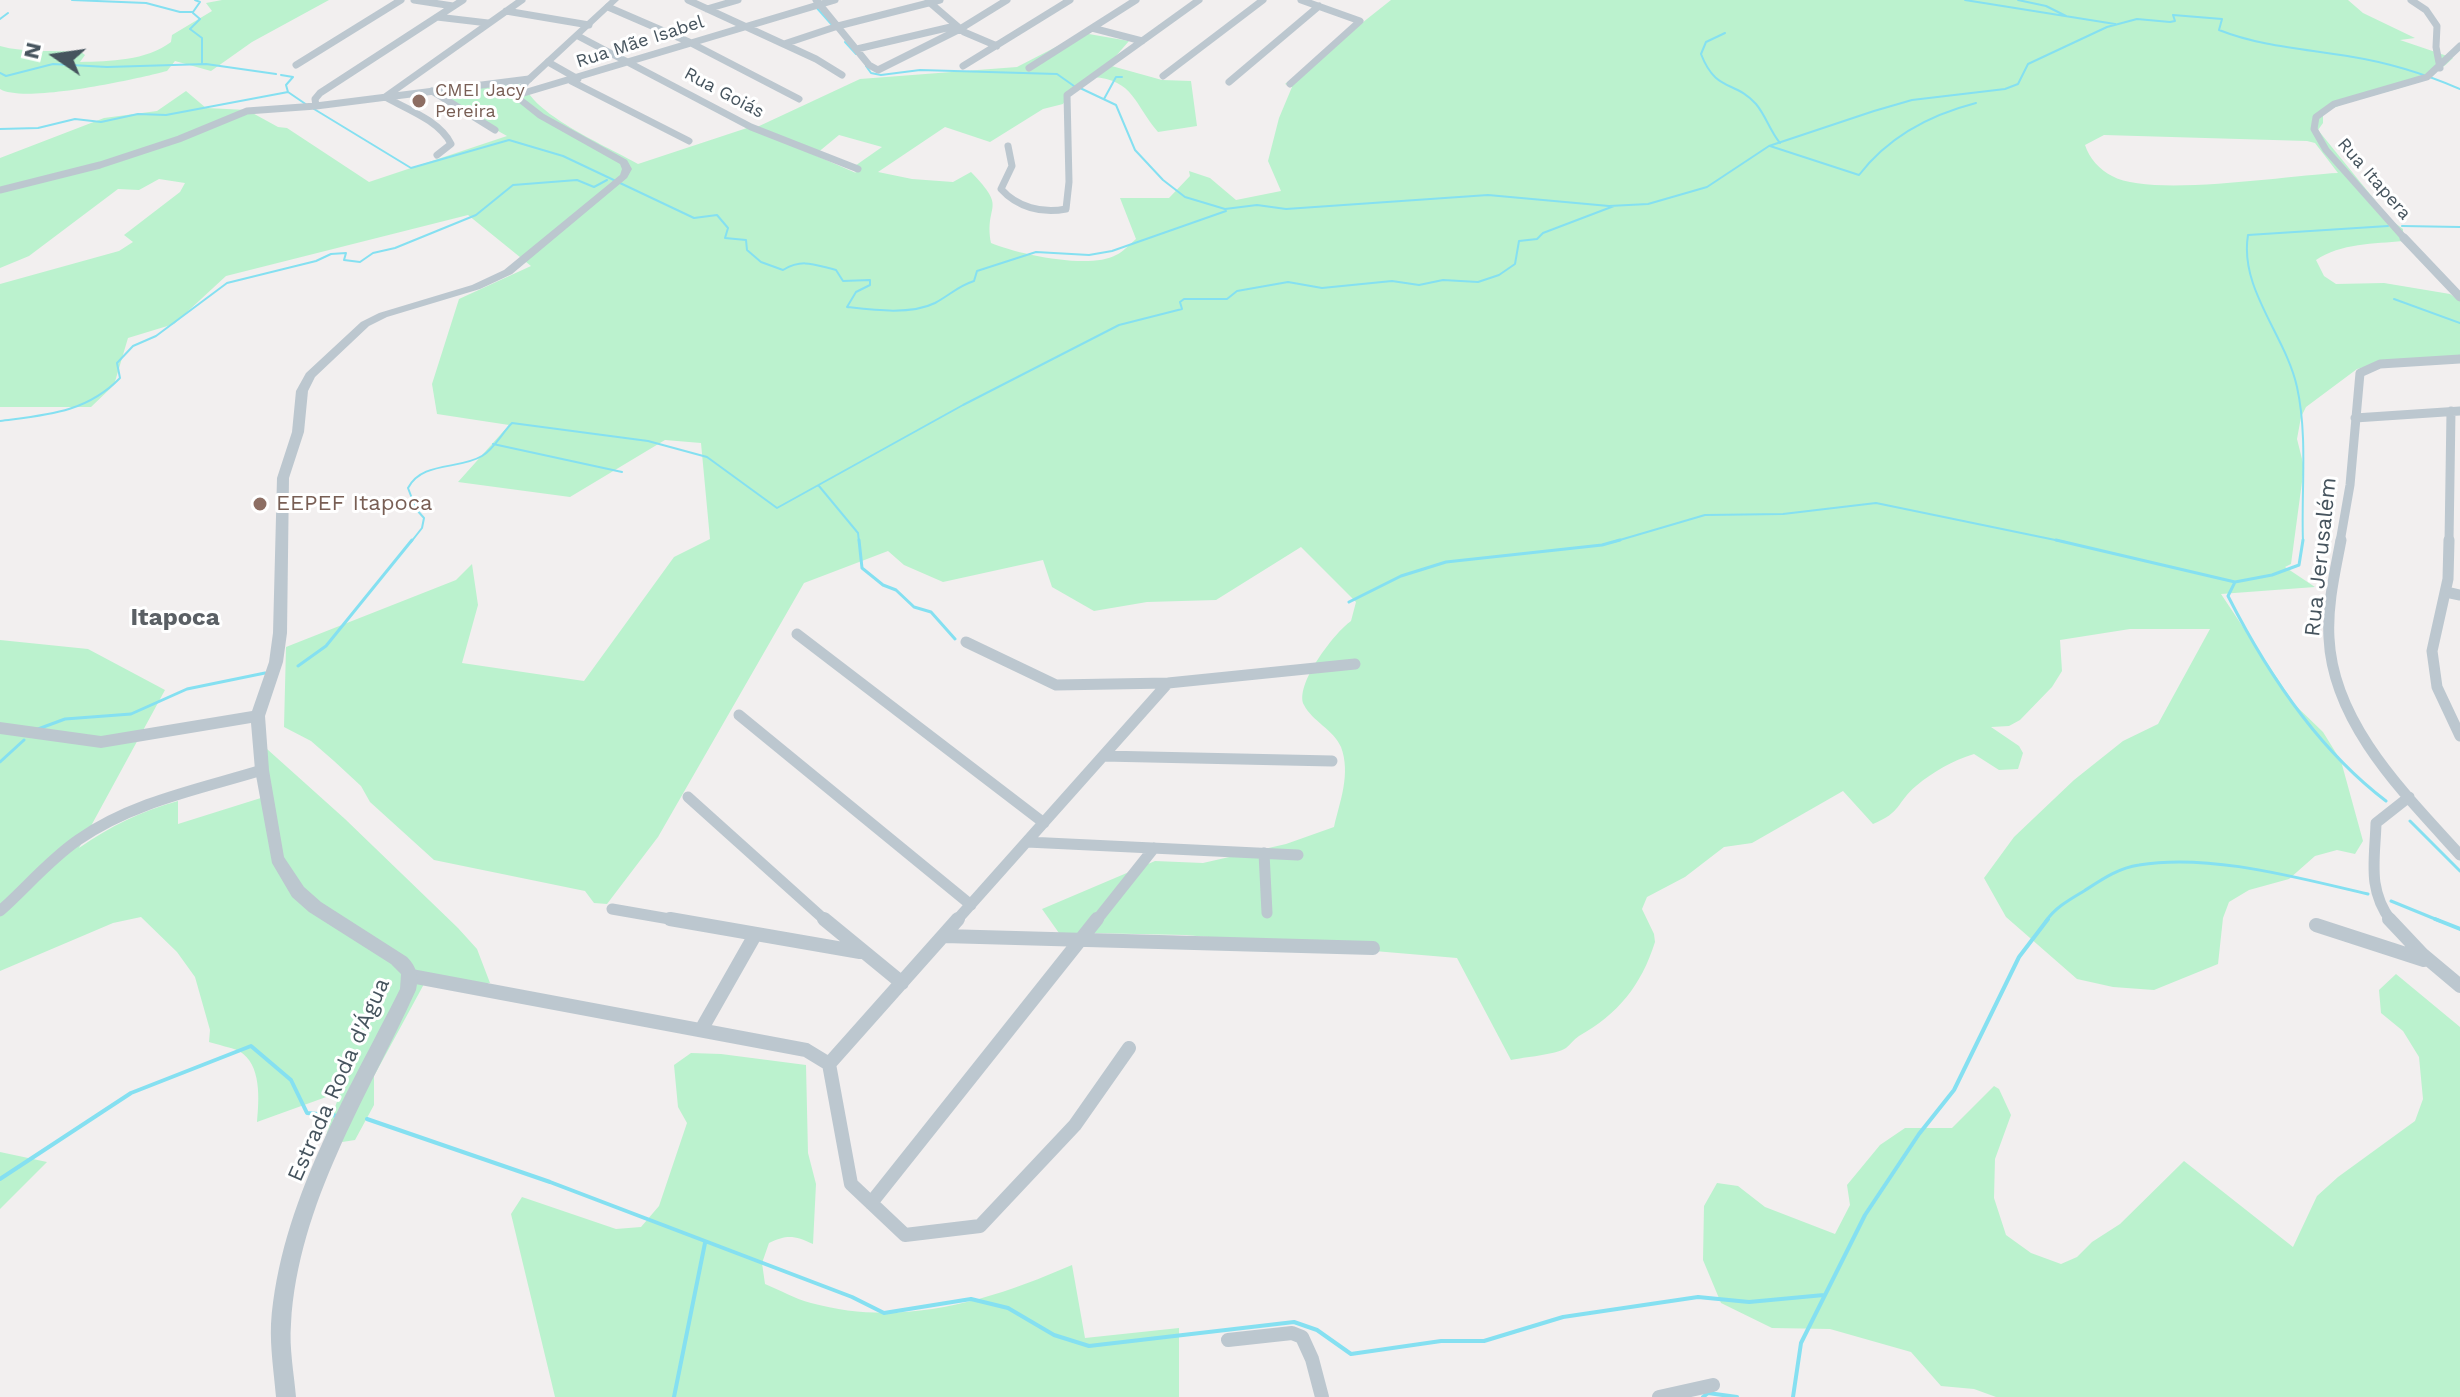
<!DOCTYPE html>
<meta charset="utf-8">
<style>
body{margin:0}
#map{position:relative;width:2460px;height:1397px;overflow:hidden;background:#f2efef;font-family:"Work Sans",sans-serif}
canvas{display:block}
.north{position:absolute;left:16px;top:16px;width:80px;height:80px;-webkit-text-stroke:6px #fff;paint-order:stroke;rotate:283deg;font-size:22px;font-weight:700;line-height:32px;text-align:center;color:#46545e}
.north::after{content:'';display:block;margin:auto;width:28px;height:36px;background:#46545e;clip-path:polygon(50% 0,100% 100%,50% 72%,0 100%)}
</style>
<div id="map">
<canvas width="2460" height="1397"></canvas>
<div class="north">N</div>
</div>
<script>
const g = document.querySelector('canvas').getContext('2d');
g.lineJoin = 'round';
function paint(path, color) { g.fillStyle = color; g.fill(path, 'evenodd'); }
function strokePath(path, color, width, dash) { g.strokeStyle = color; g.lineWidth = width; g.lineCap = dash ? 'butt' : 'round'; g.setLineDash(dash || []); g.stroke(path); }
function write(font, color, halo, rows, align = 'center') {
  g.font = font + ' "Work Sans",sans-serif'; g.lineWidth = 6; g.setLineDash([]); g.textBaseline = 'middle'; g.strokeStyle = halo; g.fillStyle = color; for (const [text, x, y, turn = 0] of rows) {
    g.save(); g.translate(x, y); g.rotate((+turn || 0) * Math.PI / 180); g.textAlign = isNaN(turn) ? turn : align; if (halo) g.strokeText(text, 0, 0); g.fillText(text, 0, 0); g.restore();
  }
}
paint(new Path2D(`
 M222 0H329L252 42 211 71 175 61 167 71C137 79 24 104 0 89V46C24 53 55 50 81 52L85 55 80 62C110 61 146 61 171 42L172 35 212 11 206 3Z
 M1391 0H2348L2363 13 2415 38 2400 40 2453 58C2419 94 2364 91 2323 113V123L2318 130 2391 220 2403 229V241C2374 244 2341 243 2316 260L2324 276 2336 284 2384 283 2450 294 2460 301V360L2387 361 2357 369 2306 407 2301 417 2297 439 2304 467 2291 564 2285 567 2315 587 2221 594 2295 705 2323 732 2341 761 2363 841 2355 854 2337 850 2315 856 2289 879 2249 890 2229 902 2223 918 2218 964 2154 990 2113 987 2077 979 2006 917 1984 878 2014 837 2074 780 2123 741 2158 724 2210 629H2130L2060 640 2062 671 2052 687 2020 720 2009 726 1991 727 2019 746 2023 753 2018 769 1999 770 1974 754C1952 761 1934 771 1916 786 1896 803 1902 812 1873 824L1843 791 1752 843 1724 847 1685 877 1647 897 1642 909 1654 934 1655 942C1641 986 1618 1014 1579 1036 1574 1039 1570 1045 1566 1048 1555 1055 1524 1057 1511 1060L1457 958 1185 935 1089 933 1066 943 1042 909 1155 861 1203 863 1286 844 1334 827C1340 801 1351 774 1341 747 1334 730 1312 721 1304 705 1294 685 1335 632 1351 621L1356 602 1301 547 1216 600 1147 602 1094 611 1052 587 1043 560 943 582 904 565 888 551 804 583 658 837 607 904 594 903 585 891 434 860 370 802 361 786 334 761 311 741 284 727 286 647 456 580 472 564 478 605 462 663 584 681 674 557 710 539 701 443 665 440 570 497 458 482 509 425 437 414 432 384 459 299 531 266 468 215 226 276 174 324 128 338 114 385 91 407H0V284L119 251 133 242 124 235 180 192 185 183 159 179 139 190 118 189 29 256 0 268V158L104 118 157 111 186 91 206 108 247 110 278 127 287 128 369 182 507 136 431 93 516 83 524 85C537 117 607 146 638 164L750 127 856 173 852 168 882 147 839 135 816 154 755 128 860 79 1017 67 1083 33 1129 41 1108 65 1162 80 1191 81 1197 126 1158 132C1134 104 1134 80 1093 77L1072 91 1063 104 1043 109 990 142 945 127 878 172 912 179 953 182 971 172C1009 211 984 202 991 243 1017 254 1090 270 1116 255 1123 252 1130 244 1136 239L1120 198H1169L1190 176 1189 171 1210 178 1236 200 1281 191 1268 161 1279 118 1292 87 1285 84ZM2104 135 2307 141 2315 143 2338 173C2289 175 2151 198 2112 176 2100 170 2089 158 2085 145Z
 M0 640 88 649 165 690 79 848C111 826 141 811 178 801V824L264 797 267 749 345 819 458 928 477 949 490 983 424 984 374 1076V1105L355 1140 323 1145 340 1092 257 1122C259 1100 262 1064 239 1051 230 1047 218 1045 209 1042L210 1030 195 977 177 952 141 917 113 923 0 971Z
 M2396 974 2460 1027V1397H1996L1974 1389 1941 1386 1911 1352 1830 1329 1772 1328 1721 1303 1703 1260 1704 1206 1717 1183 1738 1186 1765 1207 1835 1234 1850 1205 1847 1185 1880 1145 1905 1128H1952L1994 1086 1999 1089 2011 1115 1995 1159 1994 1198 2006 1235 2031 1253 2061 1264 2077 1257 2092 1242 2120 1224 2184 1161 2293 1247 2317 1196 2338 1177 2415 1121 2423 1099 2419 1057 2403 1031 2381 1013 2379 990Z
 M691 1053 721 1054 806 1065 808 1153 816 1184 813 1244C795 1236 788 1234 769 1243L762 1263 765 1284C780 1290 795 1299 811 1303 902 1328 989 1301 1072 1265L1085 1338 1179 1328V1397H555L511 1214 522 1197 616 1229 641 1227 659 1206 687 1123 678 1107 674 1065Z
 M0 1152 47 1162 0 1209Z`), '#bbf2ce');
strokePath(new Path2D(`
 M72 0 146 3 180 12H193
 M1965 0 2115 24
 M2018 0 2046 6 2066 16
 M816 7 832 25
 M193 12 200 2 195 0
 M193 13 200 19 190 29 202 38V63
 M0 19 8 13
 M1725 33 1706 42 1701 54C1716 93 1735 80 1756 104 1766 116 1770 131 1780 143
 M845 42 856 54
 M866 66 871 73 881 75 920 70 1057 74 1074 86
 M0 73 6 76 53 64 107 67 206 64 276 74
 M281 75 293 77 286 85 288 92
 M1080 88 1116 105 1135 150 1163 180 1185 197 1225 209 1257 205 1286 209 1488 195 1609 206 1648 204 1707 187 1769 146 1874 111 1912 100 2005 89 2018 84 2028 64 2107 27 2137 19 2170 22 2175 21 2173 15 2222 19 2219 30C2262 47 2307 49 2353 57 2390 63 2425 74 2460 89
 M288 92 307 105
 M1104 99 1116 77H1122
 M314 109 411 168 509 140 563 156 694 218 717 215 728 228 725 238 746 240 747 250 761 262 783 270C803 258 815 265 836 270L843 281 870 280V285L856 292 847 307C873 310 911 315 935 303 950 295 958 286 974 281L977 271 1036 252 1089 255 1112 251 1226 211
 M0 129 38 128 75 119 101 122 138 114 166 115 288 92
 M1770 146 1859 175C1889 136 1929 115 1976 103
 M2402 226 2460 227
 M2394 299 2460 323
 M0 421C46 415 86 413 120 378L117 363 133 346 156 336 227 283 316 261 331 254 346 253 344 260 360 262 373 253 395 248 476 215 513 185 577 180 594 187 607 180
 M493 444 622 472
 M819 486 858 533 859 542
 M411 542 422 528 424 518 416 509 408 488C422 461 459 470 482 456 494 449 502 433 512 423L648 441 707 457 777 508 963 405 1119 325 1182 309 1180 302 1184 299H1227L1237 291 1288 282 1322 288 1392 281 1419 285 1443 280 1478 282 1499 275 1515 264 1519 241 1537 239 1543 233 1614 206
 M1613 542 1705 515 1783 514 1876 503 2065 542
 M2303 542C2301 491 2308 437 2297 387 2286 336 2239 289 2248 235L2388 226`), '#85e0f1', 2);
strokePath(new Path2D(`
 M859 540 862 568 883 585 896 590 914 607 931 612 955 639
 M2056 540 2235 582 2272 575 2299 565 2303 540
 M2235 582 2228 596C2266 671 2319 750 2386 801
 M1349 602 1401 576 1446 562 1602 545 1620 540
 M298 666 326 646 412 540
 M38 729 65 719 131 714 187 689 265 673
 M0 762 24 740
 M2410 821 2460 871
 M2391 901 2440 921
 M2046 921C2056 907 2069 900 2084 891 2101 880 2118 868 2139 865 2210 853 2298 878 2368 894`), '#85e0f1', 3);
strokePath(new Path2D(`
 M2435 919 2460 929
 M367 1119 550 1182 852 1297 884 1313 971 1299 1008 1308 1054 1335 1089 1346 1294 1322 1317 1330 1351 1354 1441 1341H1484L1563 1317 1698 1297 1749 1302 1824 1295
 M0 1179 131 1093 251 1046 291 1080 307 1113 340 1116
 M674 1397 705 1243
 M1703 1397 1708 1393 1737 1397
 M1793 1397 1801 1343 1865 1215 1919 1134 1954 1090 2019 957 2048 919`), '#85e0f1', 4);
strokePath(new Path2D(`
 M414 0 453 6
 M463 0 320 93 315 99 316 106 529 79
 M688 0 816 59 842 75
 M816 0 869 65 878 70 960 29 1007 0
 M2411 0 2426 10 2437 26 2436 47 2440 68
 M928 1 964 32 997 46
 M608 7 689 42 799 99
 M707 9 738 0
 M506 11 589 25
 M437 17 488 23
 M1092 28 1142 41
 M578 36 751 127 858 169
 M784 44 838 26 940 0
 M857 49 955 26
 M548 62 578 79
 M296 65 401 0
 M963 66 1070 0
 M1029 68 1136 0
 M1163 76 1263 0
 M571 81 689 141
 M1229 82 1319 6
 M1290 84 1360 21 1301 0
 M432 91 495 130
 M517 95 835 0
 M1008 146 1012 166 1001 189C1017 207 1042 214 1066 209L1069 182 1067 95 1199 0
 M437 155 451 144C440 121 407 109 385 97L522 0
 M0 190 100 165 179 139 247 111 316 106
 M2406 240 2326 150 2314 129 2316 117 2334 104 2427 77 2460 46`), '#bcc7cf', 7);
strokePath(new Path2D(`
 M2404 238 2460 297
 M2355 418 2460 411
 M2340 542 2350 485 2360 373 2380 364 2460 359
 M2449 542 2451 411`), '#bcc7cf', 9);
strokePath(new Path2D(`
 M2341 540C2335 572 2327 605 2329 638 2333 724 2405 794 2460 855
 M2449 540 2448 579 2432 651 2437 687 2460 736
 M2446 592 2460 595
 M797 634 1044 823
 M966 642 1056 685 1168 683 1355 664
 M739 715 971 905
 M1103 756 1332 761
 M688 797 826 921
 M1027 842 1298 855
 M1264 853 1267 913
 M612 909 681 921
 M0 911C26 888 49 860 78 840 132 802 200 789 262 770
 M956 921 1168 683
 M1096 921 1154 848
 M2391 921C2367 889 2375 860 2376 823L2409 797`), '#bcc7cf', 11);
strokePath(new Path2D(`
 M670 919 860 952
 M824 919 902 983
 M2389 919 2422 954 2460 986
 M2316 925 2424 960
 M944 936 1373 948
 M411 976 806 1050 829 1064 851 1184 905 1235 980 1226 1075 1125 1129 1048
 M701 1030 755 935
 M829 1064 958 919
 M871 1203 1097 919
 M1228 1340 1292 1333 1302 1337 1312 1359 1322 1397
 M1659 1397 1713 1385`), '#bcc7cf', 14);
paint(new Path2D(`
 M610 0H619L529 84 522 97 544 114 627 160 632 169 627 178 512 274 480 289 387 317 369 326 315 377 308 391 304 432 289 478 287 633 283 662 265 716 269 770 284 857 304 887 321 902 407 957C417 967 419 977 416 990 367 1098 298 1203 291 1324 289 1348 294 1373 296 1397H276C274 1373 270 1348 271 1324 280 1203 347 1095 400 989L401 974 391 964 309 912 292 897 272 863 255 770 251 723 101 748 0 734V722L101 736 252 711 269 662 273 633 277 478 292 432 296 391 306 373 361 322 379 313 472 285 504 270 620 175 622 169 620 164 538 118 513 98 522 81Z`), '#bcc7cf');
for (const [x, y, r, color] of [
 [419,101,8,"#8d6e63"],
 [260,504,8,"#8d6e63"]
]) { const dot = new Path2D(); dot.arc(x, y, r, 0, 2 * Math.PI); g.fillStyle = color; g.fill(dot); strokePath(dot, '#fff', 3); }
write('18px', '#46545e', '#fff', [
 ["Rua Mãe Isabel",640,42,-18],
 ["Rua Goiás",724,93,28],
 ["Rua Itapera",2374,179,49]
]);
write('18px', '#785e54', '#fff', [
 ["CMEI Jacy",435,91],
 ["Pereira",435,112]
], 'left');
write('22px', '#785e54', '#fff', [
 ["EEPEF Itapoca",276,504]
], 'left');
write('22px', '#46545e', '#fff', [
 ["Rua Jerusalém",2321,557,-84],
 ["Estrada Roda d'Água",339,1080,-66]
]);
write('bold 24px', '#5b6065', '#fff', [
 ["Itapoca",175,618]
]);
</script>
